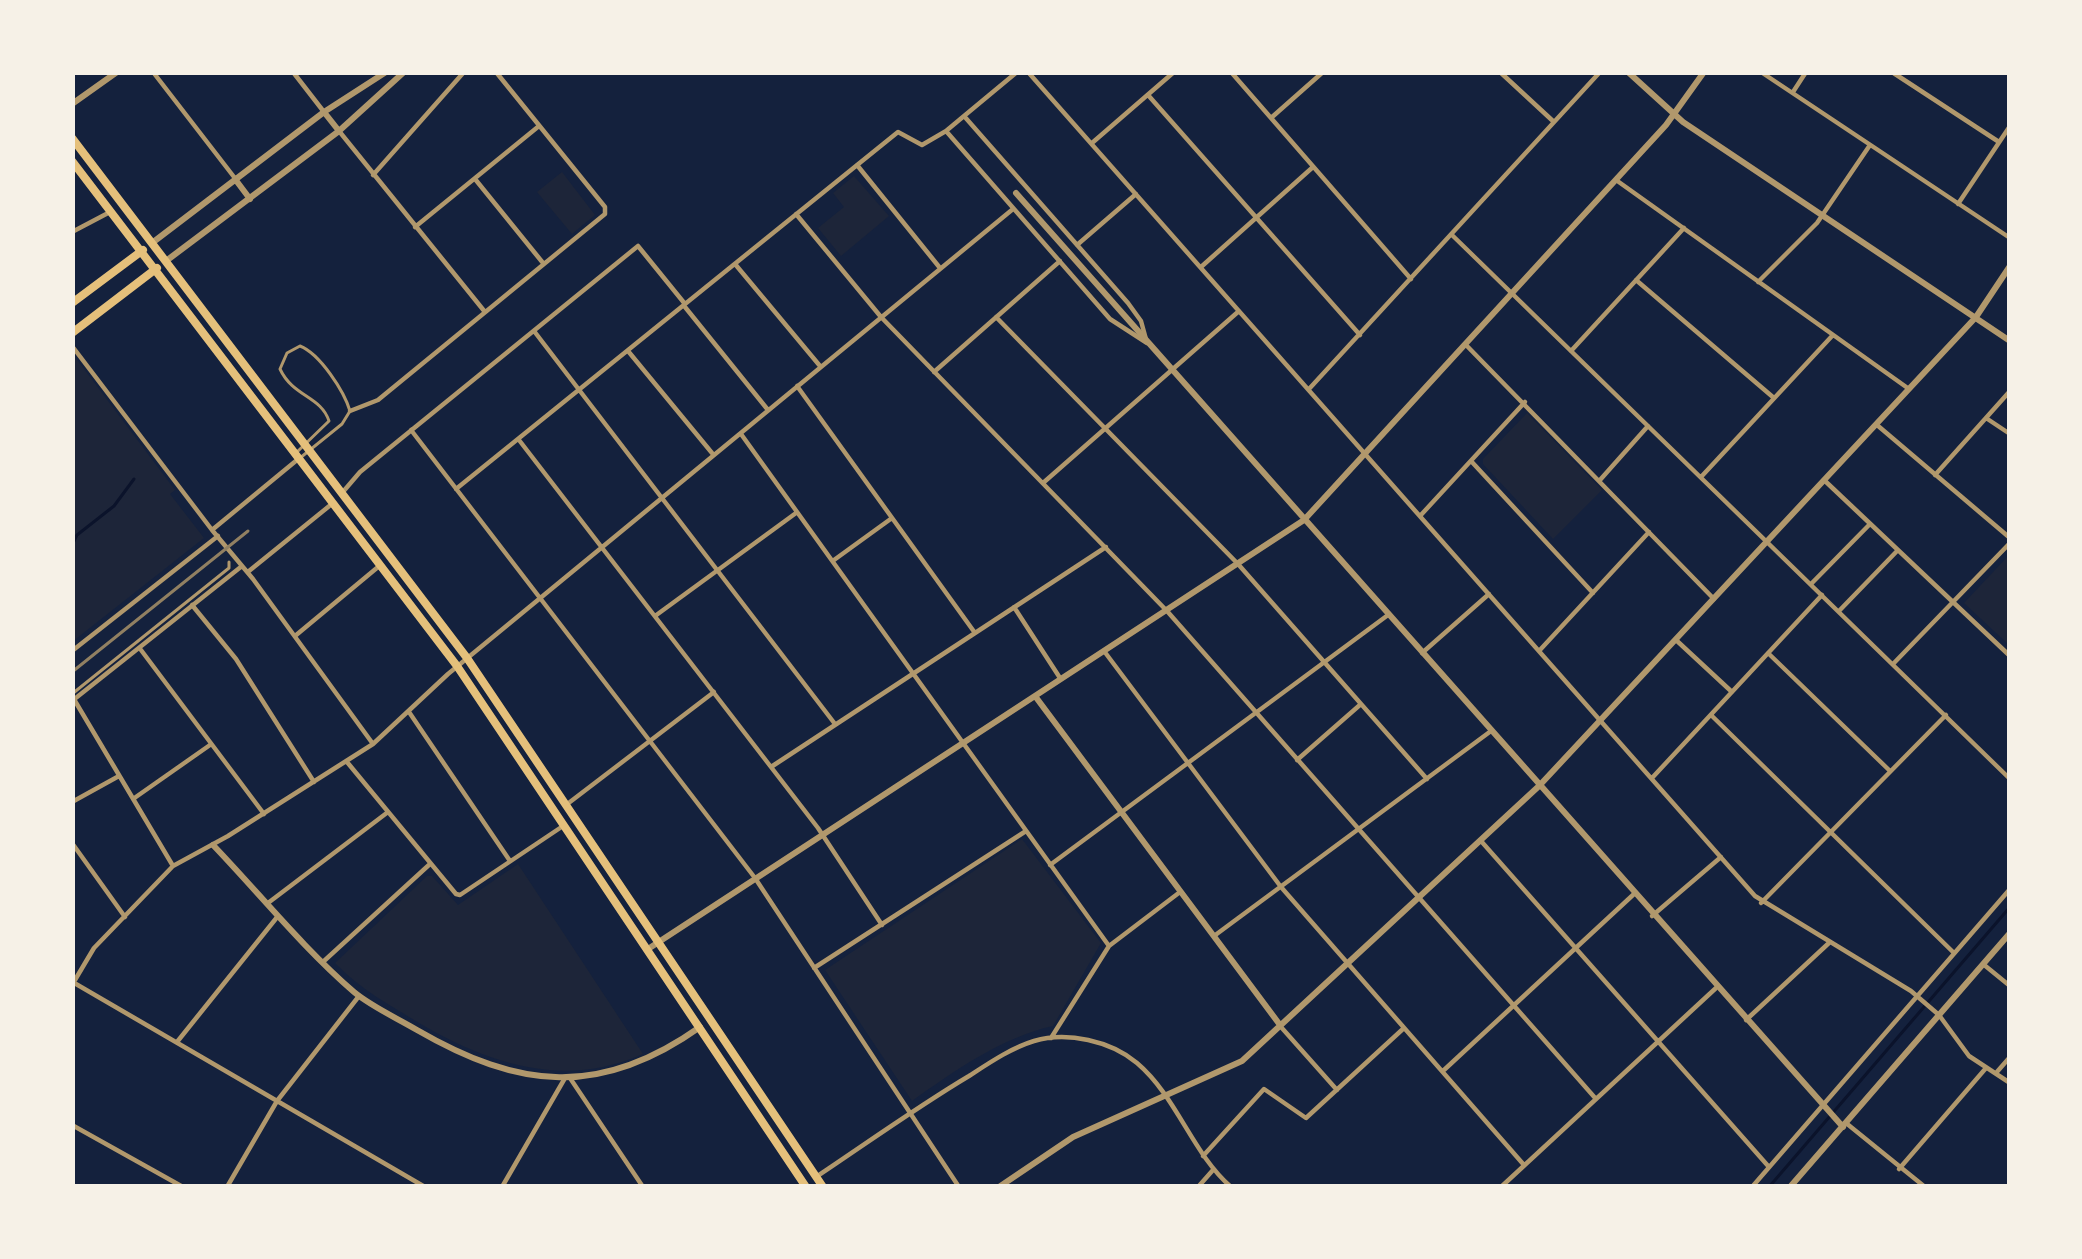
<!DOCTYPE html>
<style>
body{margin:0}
#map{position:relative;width:2082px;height:1259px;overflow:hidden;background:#14213d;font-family:"PT Sans",sans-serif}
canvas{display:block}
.frame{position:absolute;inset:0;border:75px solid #f6f1e7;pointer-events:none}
</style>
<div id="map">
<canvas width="2082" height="1259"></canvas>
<div class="frame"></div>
</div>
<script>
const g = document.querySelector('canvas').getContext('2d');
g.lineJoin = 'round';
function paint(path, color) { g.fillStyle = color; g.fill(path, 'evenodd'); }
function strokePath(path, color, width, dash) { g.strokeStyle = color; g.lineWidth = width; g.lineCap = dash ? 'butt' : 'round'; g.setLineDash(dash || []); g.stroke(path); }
paint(new Path2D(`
 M562 172 595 215 572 234 537 192Z
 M854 176 889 216 841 256 818 228 844 207 833 193Z
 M72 353 175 490 170 494 204 538 72 642Z
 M1527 413 1602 490 1553 539 1483 464V459Z
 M2010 554V646L1964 603Z
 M1022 839 1101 943 1053 1026C1002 1037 954 1071 912 1101L825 970Z
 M518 864 643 1054C564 1089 489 1064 419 1023 388 1004 360 989 335 963L427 876H432L458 905Z`), '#1d2539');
strokePath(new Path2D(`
 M72 545 77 535 114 506 134 479
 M1769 1187 2010 907`), '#0b132b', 3);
strokePath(new Path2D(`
 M298 451 329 421C321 396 293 397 280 369L287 353 300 346C320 354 344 391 350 411L342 424 300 458`), '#b1986c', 3);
strokePath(new Path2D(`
 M72 694 229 568V562`), '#b1986c', 3);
strokePath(new Path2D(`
 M153 72 234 177
 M293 72 324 112
 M1028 72 1755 896 1911 991 1939 1015 1969 1056 2010 1083
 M1231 72 1411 279
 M1500 72 1554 122
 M1761 72 2010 238
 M1892 72 1999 142
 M1793 92 1806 72
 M1148 95 1360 335
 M964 116 1128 303 1141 321 1147 343 1110 319 946 131Z
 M964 116 1017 72
 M1271 118 1323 72
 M339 131 485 312
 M1092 143 1174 72
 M857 165 940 268
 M373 175 464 72
 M475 179 543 263
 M1616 180 1909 389
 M1958 204 2010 126
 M796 214 881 317 1167 611 1596 1099
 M415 227 539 126
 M72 232 110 212
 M1452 235 2010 779
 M1077 245 1136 194
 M735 264 820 366
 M1201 267 1313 167
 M1636 280 1774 398
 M1758 282 1817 223 1870 145
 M685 307 768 410
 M996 317 1238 564 1427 779
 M534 331 835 724
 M72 346 212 530 297 460
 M1467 346 1714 599
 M628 351 712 453
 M1571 351 1684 228
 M934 372 1060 261
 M797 386 975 633
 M1309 389 1600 72
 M350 411 378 400 605 214V207L496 72
 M1986 418 2010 434
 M1877 425 2010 538
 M411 430 755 878 959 1187
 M741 434 1109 946
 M519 440 818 828 882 925
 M1471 461 1593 593
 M1935 475 2010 391
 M1701 477 1832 336
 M1600 480 1648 426
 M1824 480 2010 656
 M1043 483 1239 311
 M456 489 898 132 922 145 946 131
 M342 493 360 472 638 246 685 304
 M1420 516 1525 402
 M212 530 253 579 373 744
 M834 560 892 518
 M249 571 333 503
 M1811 584 1870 524
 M192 605 236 659 314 782
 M1014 607 1060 678
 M1839 611 1898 550
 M655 616 796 513
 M295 636 378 567
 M1676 640 1732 692
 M141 650 264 814
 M72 651 218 536
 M1104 651 1281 887 1524 1165
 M1539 651 1649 532
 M1422 653 1489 594
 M1768 653 1889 770
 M1893 664 2010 543
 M72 701 242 566
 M75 701 173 866
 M409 712 510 861
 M1711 715 1954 953
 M1297 760 1361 704
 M347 762 456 894 460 895 563 826
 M771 767 1106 547
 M1652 778 1822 595
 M133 799 210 745
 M72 802 119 776
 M566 805 714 692
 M1481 841 1769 1167
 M72 843 125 917
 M1050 865 1388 615
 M268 903 388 812
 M1761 903 1946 715
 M1652 916 1721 857
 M1214 936 1491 731
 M324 961 430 864
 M1983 964 2010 986
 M814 968 1026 831
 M76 984 425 1187
 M72 985 94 948 173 866 228 836 373 744 448 674 1013 209
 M1746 1020 1830 942
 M1281 1027 1337 1090
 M1051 1038 1109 946 1180 892
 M177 1042 278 916
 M1444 1070 1634 894
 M1996 1073 2010 1057
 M570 1078 643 1187
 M1846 1123 1925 1187
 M72 1125 183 1187
 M1203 1156 1264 1089 1306 1118 1404 1028
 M1899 1169 1986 1068
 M816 1177C867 1143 917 1107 969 1076 989 1063 1011 1048 1034 1041 1067 1031 1111 1041 1137 1063 1177 1097 1192 1153 1231 1187
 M227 1187 277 1101 359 996
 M502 1187 565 1078
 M1198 1187 1213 1170
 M1501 1187 1716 988
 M1752 1187 2010 889`), '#b1986c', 4.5);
strokePath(new Path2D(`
 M1628 72 1683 122 2010 341
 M72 104 117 72
 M324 112 339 131
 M235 179 250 199
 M1016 193 1843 1127
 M152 243 324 112 386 72
 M166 261 339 131 404 72
 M1035 696 1280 1025
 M213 845C259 893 303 948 354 992 372 1007 397 1018 417 1030 519 1089 600 1098 700 1027
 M648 949 1304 520 1666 125 1704 72
 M999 1187 1073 1137 1242 1061 1539 786 1976 317 2010 266
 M1790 1187 2010 933`), '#b1986c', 6);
strokePath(new Path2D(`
 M72 138 467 658 823 1187
 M72 161 457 666 806 1187
 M72 303 143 250
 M72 333 157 268`), '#e5c07b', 8);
strokePath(new Path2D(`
 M72 672 248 531`), '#918062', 3);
</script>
